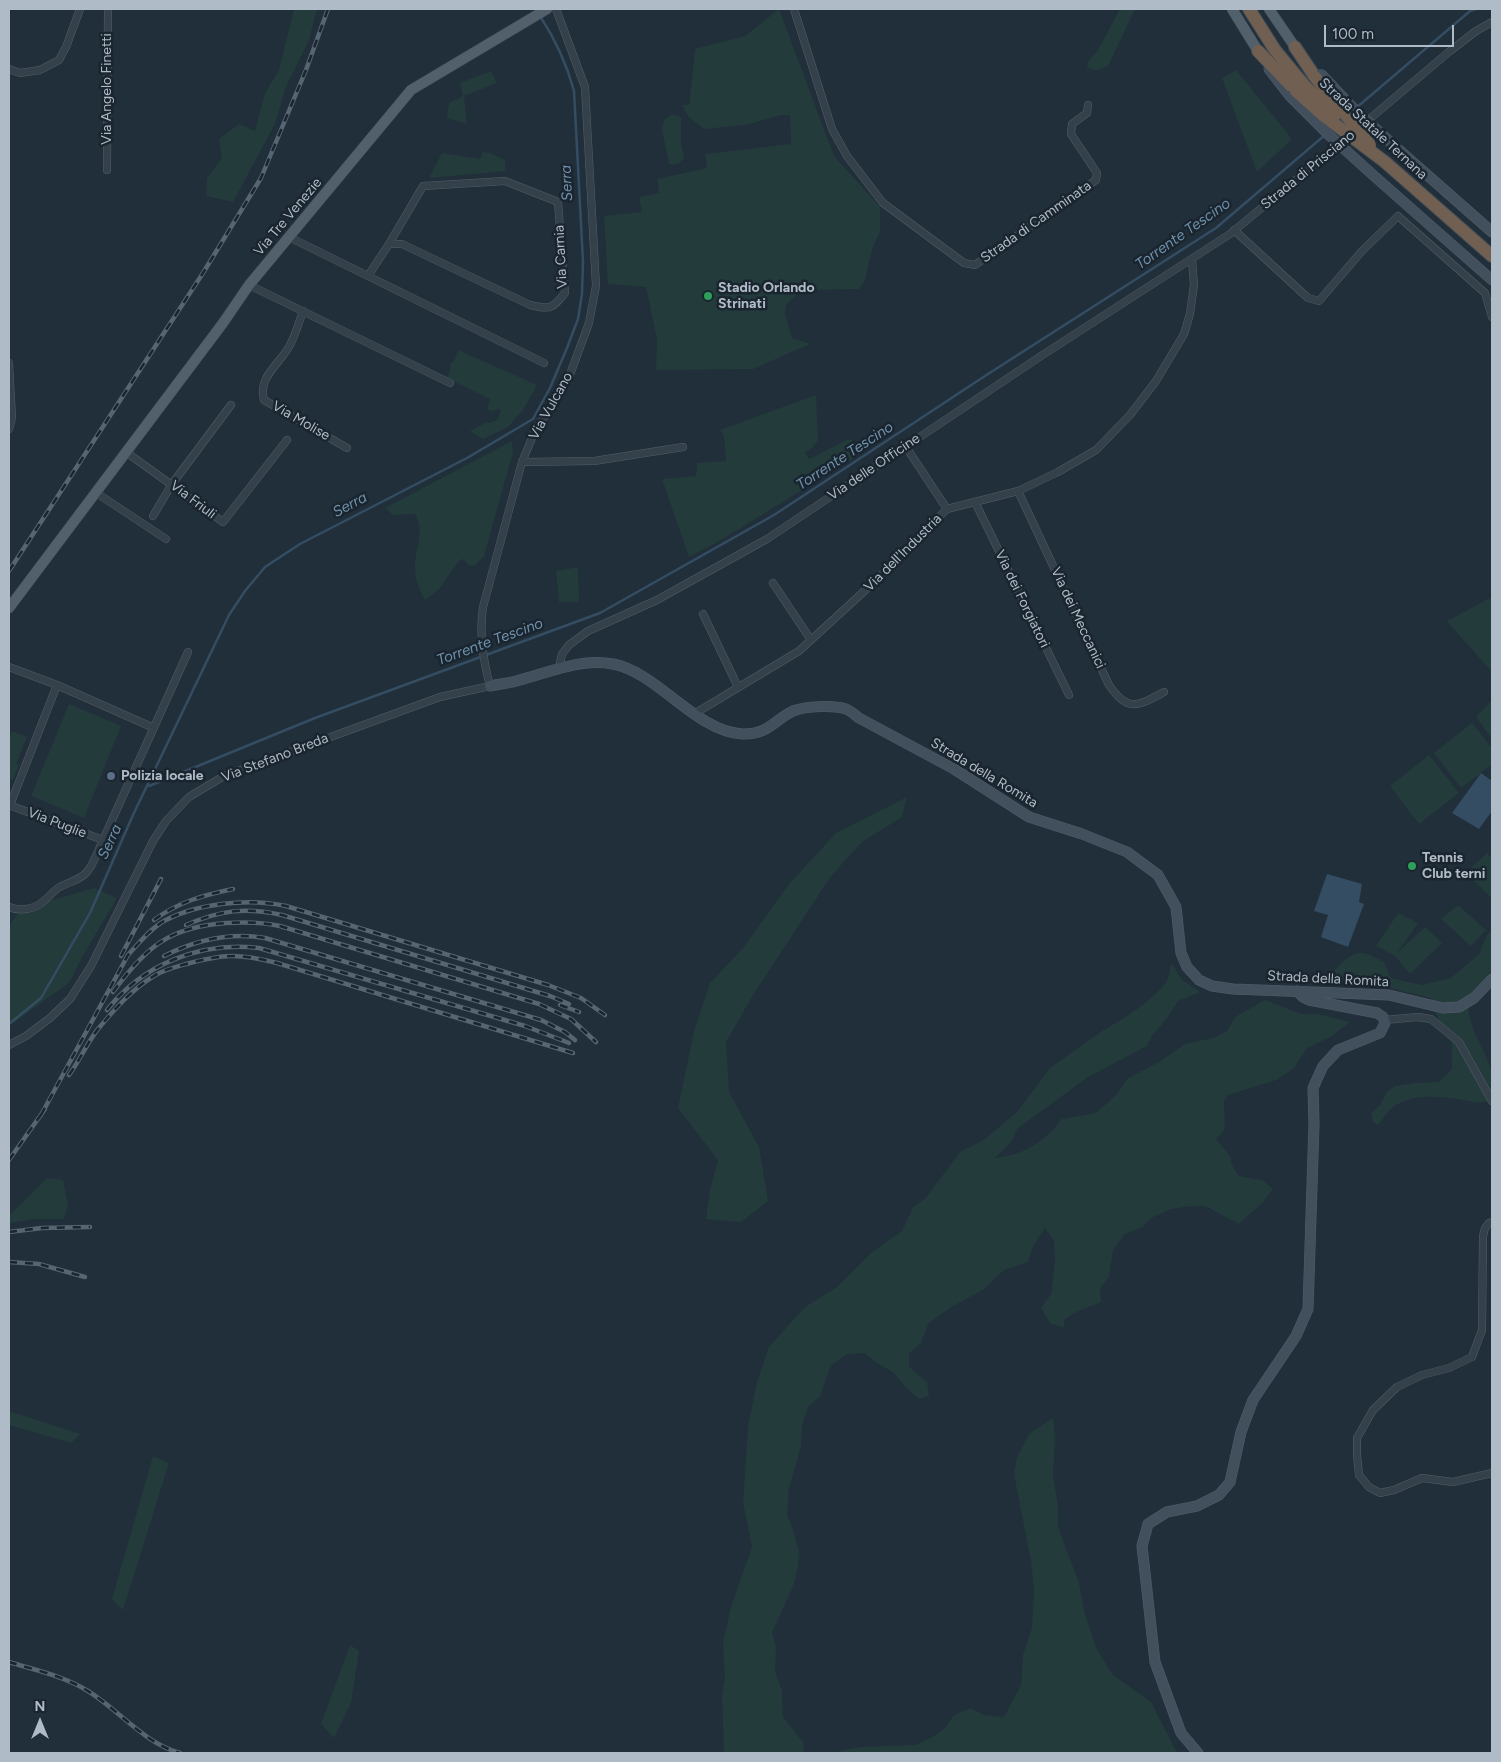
<!DOCTYPE html>
<style>
body{margin:0}
#map{position:relative;width:1501px;height:1762px;overflow:hidden;background:#212f3a;font-family:Figtree,sans-serif}
canvas{display:block}
.frame{position:absolute;inset:0;border:10px solid #afbbc7;pointer-events:none}
.north{position:absolute;left:15px;top:1697px;width:50px;height:50px;-webkit-text-stroke:4px #1a252f;paint-order:stroke;rotate:0deg;font-size:14px;font-weight:700;line-height:20px;text-align:center;color:#afbbc7}
.north::after{content:'';display:block;margin:auto;width:18px;height:22px;background:#afbbc7;clip-path:polygon(50% 0,100% 100%,50% 72%,0 100%)}
.scale{position:absolute;left:1324px;top:25px;width:130px;height:22px;box-sizing:border-box;border:2px solid #afbbc7;border-top:0;padding-left:6px;font-size:15px;line-height:18px;white-space:nowrap;color:#afbbc7;-webkit-text-stroke:4px #1a252f;paint-order:stroke}
</style>
<div id="map">
<canvas width="1501" height="1762"></canvas>
<div class="frame"></div>
<div class="north">N</div>
<div class="scale">100 m</div>
</div>
<script>
const g = document.querySelector('canvas').getContext('2d');
g.lineJoin = 'round';
function paint(path, color) { g.fillStyle = color; g.fill(path, 'evenodd'); }
function strokePath(path, color, width, dash) { g.strokeStyle = color; g.lineWidth = width; g.lineCap = dash ? 'butt' : 'round'; g.setLineDash(dash || []); g.stroke(path); }
function write(font, color, halo, rows, align = 'center') {
  g.font = font + ' Figtree,sans-serif'; g.lineWidth = 5; g.setLineDash([]); g.textBaseline = 'middle'; g.strokeStyle = halo; g.fillStyle = color; for (const [text, x, y, turn = 0] of rows) {
    g.save(); g.translate(x, y); g.rotate((+turn || 0) * Math.PI / 180); g.textAlign = isNaN(turn) ? turn : align; if (halo) g.strokeText(text, 0, 0); g.fillText(text, 0, 0); g.restore();
  }
}
paint(new Path2D(`
 M294 9H317L309 40 285 89 275 124 233 202 206 196 207 178 222 158 219 139 239 124 255 131 265 93 279 70Z
 M779 9 834 156 880 207V232L873 246 865 280 859 289 801 290 786 305 785 314 792 338 810 344 753 369 656 370 657 340 646 287 608 284 604 216 642 212 639 197 659 193 657 179 707 168 705 154 791 144 790 115H781L746 125 704 129 689 117 682 105H689L695 49 745 36Z
 M1120 9H1135L1108 66C1100 70 1095 72 1087 67L1088 62 1098 50Z
 M1236 70 1292 139 1257 172 1222 78Z
 M491 71 497 83 464 96 467 124 447 118 449 103 463 96 460 83Z
 M672 114 681 117V141L684 158 678 164H669L662 130 664 120Z
 M483 152 490 153 505 160 506 171 429 178 442 153 480 159Z
 M458 350 537 385 523 410 508 427 483 439 470 431 487 422 490 423 498 419 501 410 497 409 492 411 487 410 490 399 447 378 451 368 450 364 454 361Z
 M816 395 818 440 812 448 805 453 809 459 849 439 865 445V451L723 539 689 557 662 479 696 476 697 463 726 461 724 436 720 430Z
 M512 441 513 452 484 556 475 565 470 566 463 559 459 561 439 589 425 600C420 591 415 580 415 569 414 550 426 532 415 514L393 515 385 508Z
 M578 567 579 602H559L556 571Z
 M1492 597V672L1447 621Z
 M1492 700V739L1476 717Z
 M69 704 121 726 84 818 31 796Z
 M1472 723 1492 748V764L1461 788 1434 753Z
 M12 731 27 737 16 764 19 765 13 780 9 779V738Z
 M1429 755 1459 793 1419 824 1390 786Z
 M907 797 902 817 862 842 831 876 753 995 726 1042 729 1092 759 1147 768 1201 741 1222 706 1219 710 1190 718 1160 678 1108 694 1031 710 983 743 948 789 884 836 833Z
 M1487 853 1492 858V898L1465 873Z
 M94 888 117 898 80 961 70 982 9 1026V926L21 909Z
 M1458 905 1486 930 1471 946 1441 919Z
 M1398 913 1418 923 1397 953 1425 927 1442 943 1410 974 1395 956 1376 946Z
 M1492 930V970C1487 977 1472 990 1470 997 1462 1018 1486 1050 1491 1070 1494 1079 1492 1091 1492 1100 1480 1105 1470 1101 1458 1099 1437 1096 1415 1094 1396 1105 1389 1109 1383 1119 1378 1125L1373 1122 1371 1113 1380 1105 1387 1092 1395 1086 1416 1083 1439 1082 1452 1069V1042L1440 1025 1431 998 1393 989 1379 984 1362 981H1330C1334 968 1348 953 1362 953 1369 953 1377 959 1384 962L1391 978 1422 985 1451 978 1479 954 1487 935Z
 M1172 963 1181 979 1200 992 1178 1001 1168 1017 1152 1036 1147 1046 1088 1077 1017 1129 1011 1142 995 1158C1024 1155 1044 1142 1062 1119L1096 1113 1116 1095 1127 1079 1159 1062 1185 1044 1213 1038 1227 1031 1235 1017 1265 1000 1301 1014H1317L1350 1022 1332 1036 1307 1048 1294 1068 1276 1080 1228 1095 1224 1102 1225 1129 1216 1139 1230 1156 1232 1165 1239 1176 1262 1180 1273 1189 1263 1202 1239 1224 1205 1206H1193L1171 1209 1153 1217 1142 1227 1125 1234 1113 1250 1109 1277 1100 1288 1101 1302 1074 1313 1064 1320V1328L1050 1323 1041 1308 1051 1294 1055 1261 1054 1241 1045 1228 1033 1246 1028 1262 1004 1270 983 1290 951 1307 928 1324 921 1343 909 1354V1367L927 1382 929 1396 919 1399 906 1388 893 1372 877 1363 865 1353 848 1354 831 1365 820 1396 808 1407 802 1426 801 1446 789 1488 787 1515 793 1529 799 1552 798 1567 794 1584 772 1633 776 1646 775 1672 782 1691 783 1717 803 1742 804 1753H724L722 1695 725 1678 723 1643 731 1607 752 1547 743 1503 748 1427 757 1382 769 1347 805 1307 837 1287 871 1253 902 1231 913 1207 925 1199 960 1152 984 1140 1017 1112 1050 1068 1105 1029C1120 1022 1158 996 1166 982 1169 977 1170 969 1172 963Z
 M47 1178 63 1180 68 1205 64 1219H34L9 1223V1216Z
 M9 1411 80 1434 71 1443 9 1425Z
 M1053 1418 1055 1438 1053 1474 1058 1507V1527L1079 1583 1084 1611 1096 1648 1113 1675 1151 1702 1177 1753H831L860 1747 915 1745 933 1737 945 1728 954 1715 971 1708 984 1715 1004 1717 1021 1685 1023 1655 1032 1628 1034 1590 1031 1561 1014 1474 1017 1457 1029 1434Z
 M153 1456 169 1463 123 1610 112 1599Z
 M350 1645 359 1651 351 1703 334 1738 321 1724Z`), '#233b3b');
paint(new Path2D(`
 M1481 773 1492 781V811L1479 829 1452 813Z
 M1327 874 1362 884 1359 902 1364 904 1348 947 1321 937 1328 915 1314 911Z`), '#344d62');
strokePath(new Path2D(`
 M1356 108 1470 11 1476 9
 M149 786 315 718 600 613 774 515 988 374 1216 228 1325 135
 M9 1024 41 998 90 913 133 815 229 615 245 591 265 567 300 544 467 458 533 419 550 388 567 348 578 319 582 294 583 262 574 91C567 65 555 39 540 16`), '#344d62', 2.5);
const street = new Path2D(`
 M794 9 832 129 847 156 883 203 964 263 975 265 1096 180 1097 173 1071 134 1072 124 1087 113 1088 105
 M9 69 20 73 40 70 59 60 66 47 80 9
 M107 170 108 9
 M1234 230 1308 298 1319 301 1362 251 1398 216 1485 293 1492 317
 M289 237 544 363
 M368 276 389 244 423 186 505 181 558 202 565 293C552 309 550 310 530 305L402 244H389
 M249 285 450 383
 M303 311C299 322 296 334 290 345 281 363 257 377 264 400L347 448
 M9 363 12 418 9 429
 M906 447 947 509
 M126 452 223 522 287 440
 M522 462 594 461 683 447
 M1018 491 1109 685C1128 713 1138 706 1164 692
 M95 492 166 539
 M975 502 1069 695
 M153 516 172 484 231 405
 M773 583 811 640
 M703 614 738 687
 M9 667 57 685 154 728
 M559 667 562 654 569 645 588 631 657 600 767 539 1041 356 1230 234 1373 116 1450 51 1476 31 1492 22
 M694 714 799 651 871 585 947 509 1018 491 1058 472 1096 450 1130 415 1156 381 1184 334 1190 314 1194 285 1192 260
 M9 805 103 840 188 652
 M10 805 57 685
 M9 907C20 912 36 909 45 900 50 896 54 890 60 887 69 882 80 880 87 872 94 864 98 850 103 840
 M1384 1020 1418 1017 1431 1019 1459 1042 1492 1101
 M9 1045 26 1036 50 1018 70 999 91 966 153 841 166 821 189 797 224 776 440 697 490 686C483 660 479 634 483 607L522 462 535 431 568 380 589 323 596 286 585 87 556 9
 M1492 1222 1489 1223 1485 1228 1483 1236 1482 1330 1472 1357 1449 1368 1422 1375 1397 1387 1373 1410 1357 1438V1455L1359 1475 1369 1487 1380 1493 1394 1490 1422 1478 1453 1482 1492 1473`);
const secondary = new Path2D(`
 M1269 69 1290 96
 M1400 151 1492 232
 M1373 175 1492 280
 M490 686C500 684 510 683 520 680 550 672 580 658 613 664 657 672 695 731 742 734 768 735 774 720 793 711 806 706 833 705 846 709 851 711 855 715 859 718L954 769 1029 817 1082 834 1127 852 1158 875 1176 907 1181 953 1187 967 1199 980 1212 986 1233 989 1389 995 1443 1008 1459 1007 1474 998 1492 979
 M1198 1753 1181 1733 1155 1662 1142 1546 1148 1524 1167 1512 1197 1506 1219 1495 1230 1482 1241 1432 1253 1400 1296 1336 1308 1309 1314 1124 1313 1088 1323 1066 1338 1050 1380 1033 1385 1023 1383 1017 1377 1013 1309 1000 1303 997 1297 991`);
const primary = new Path2D(`
 M1232 9 1258 51
 M1269 9 1295 47
 M9 608 223 323 249 285 411 90 547 9`);
const highway = new Path2D(`
 M1249 9 1275 50 1304 85
 M1295 47 1315 77
 M1258 51 1296 91
 M1385 162 1492 256`);
strokePath(street, '#525e68', 8);
strokePath(secondary, '#525e68', 11);
strokePath(primary, '#414c57', 11);
strokePath(highway, '#3f4b55', 14);
strokePath(street, '#34404a', 7);
strokePath(secondary, '#42505e', 10);
strokePath(primary, '#52606b', 10);
strokePath(highway, '#716051', 12);
const rail = new Path2D(`
 M9 571 203 273 261 178 306 70 328 9
 M154 920C178 902 204 895 233 889
 M186 925C221 910 245 907 282 915L550 996 569 1004
 M121 956 161 879
 M164 956C196 940 229 932 265 938L541 1020 565 1032 575 1040
 M113 992C146 947 169 927 226 923 244 922 262 922 280 926L539 1004 571 1019 596 1042
 M560 1005 579 1012
 M107 1010C143 964 201 941 259 948L525 1026 569 1043
 M69 1075C80 1060 87 1043 98 1029 114 1010 132 989 154 976 163 970 175 967 186 964 224 954 238 953 277 963L573 1053
 M41 1115 128 955C139 943 150 929 164 921 197 903 249 898 286 906L548 985 581 998 605 1015
 M9 1160 45 1109
 M9 1232 42 1228 90 1227
 M9 1262 39 1264 85 1277
 M9 1662C35 1670 64 1676 88 1691 120 1711 144 1743 180 1753`);
strokePath(rail, '#566572', 4.5);
strokePath(rail, '#1a252f', 2.5, [8]);
const secondaryBridge = new Path2D(`
 M1321 74 1350 105 1400 151
 M1290 96 1330 136 1373 175`);
const highwayBridge = new Path2D(`
 M1315 77 1370 145
 M1304 85 1335 115
 M1296 91 1324 116 1385 162`);
strokePath(secondaryBridge, '#525e68', 11, []);
strokePath(highwayBridge, '#3f4b55', 14, []);
strokePath(secondaryBridge, '#42505e', 10);
strokePath(highwayBridge, '#716051', 12);
for (const [x, y, r, color] of [
 [708,296,5,"#2e9e5b"],
 [111,776,5,"#5c6f8a"],
 [1412,866,5,"#2e9e5b"]
]) { const dot = new Path2D(); dot.arc(x, y, r, 0, 2 * Math.PI); g.fillStyle = color; g.fill(dot); strokePath(dot, '#1a252f', 2); }
write('14px', '#afbbc7', '#1a252f', [
 ["Via Angelo Finetti",107,89,-90],
 ["Strada Statale Ternana",1373,129,43],
 ["Strada di Prisciano",1308,170,-39],
 ["Via Tre Venezie",288,217,-50],
 ["Strada di Camminata",1036,222,-35],
 ["Via Carnia",561,257,-93],
 ["Via Vulcano",551,406,-61],
 ["Via Molise",301,421,30],
 ["Via delle Officine",874,467,-34],
 ["Via Friuli",193,500,37],
 ["Via dell'Industria",903,553,-45],
 ["Via dei Forgiatori",1022,599,64],
 ["Via dei Meccanici",1078,618,65],
 ["Via Stefano Breda",275,758,-21],
 ["Strada della Romita",984,773,31],
 ["Via Puglie",57,823,21],
 ["Strada della Romita",1328,979,3]
]);
write('bold 14px', '#afbbc7', '#1a252f', [
 ["Stadio Orlando",718,288],
 ["Strinati",718,304],
 ["Polizia locale",121,776],
 ["Tennis",1422,858],
 ["Club terni",1422,874]
], 'left');
write('italic 15px', '#6f91ab', '#1a252f', [
 ["Serra",567,183,-93],
 ["Torrente Tescino",1183,234,-35],
 ["Torrente Tescino",845,456,-33],
 ["Serra",350,505,-28],
 ["Torrente Tescino",490,642,-20],
 ["Serra",110,842,-65]
]);
</script>
